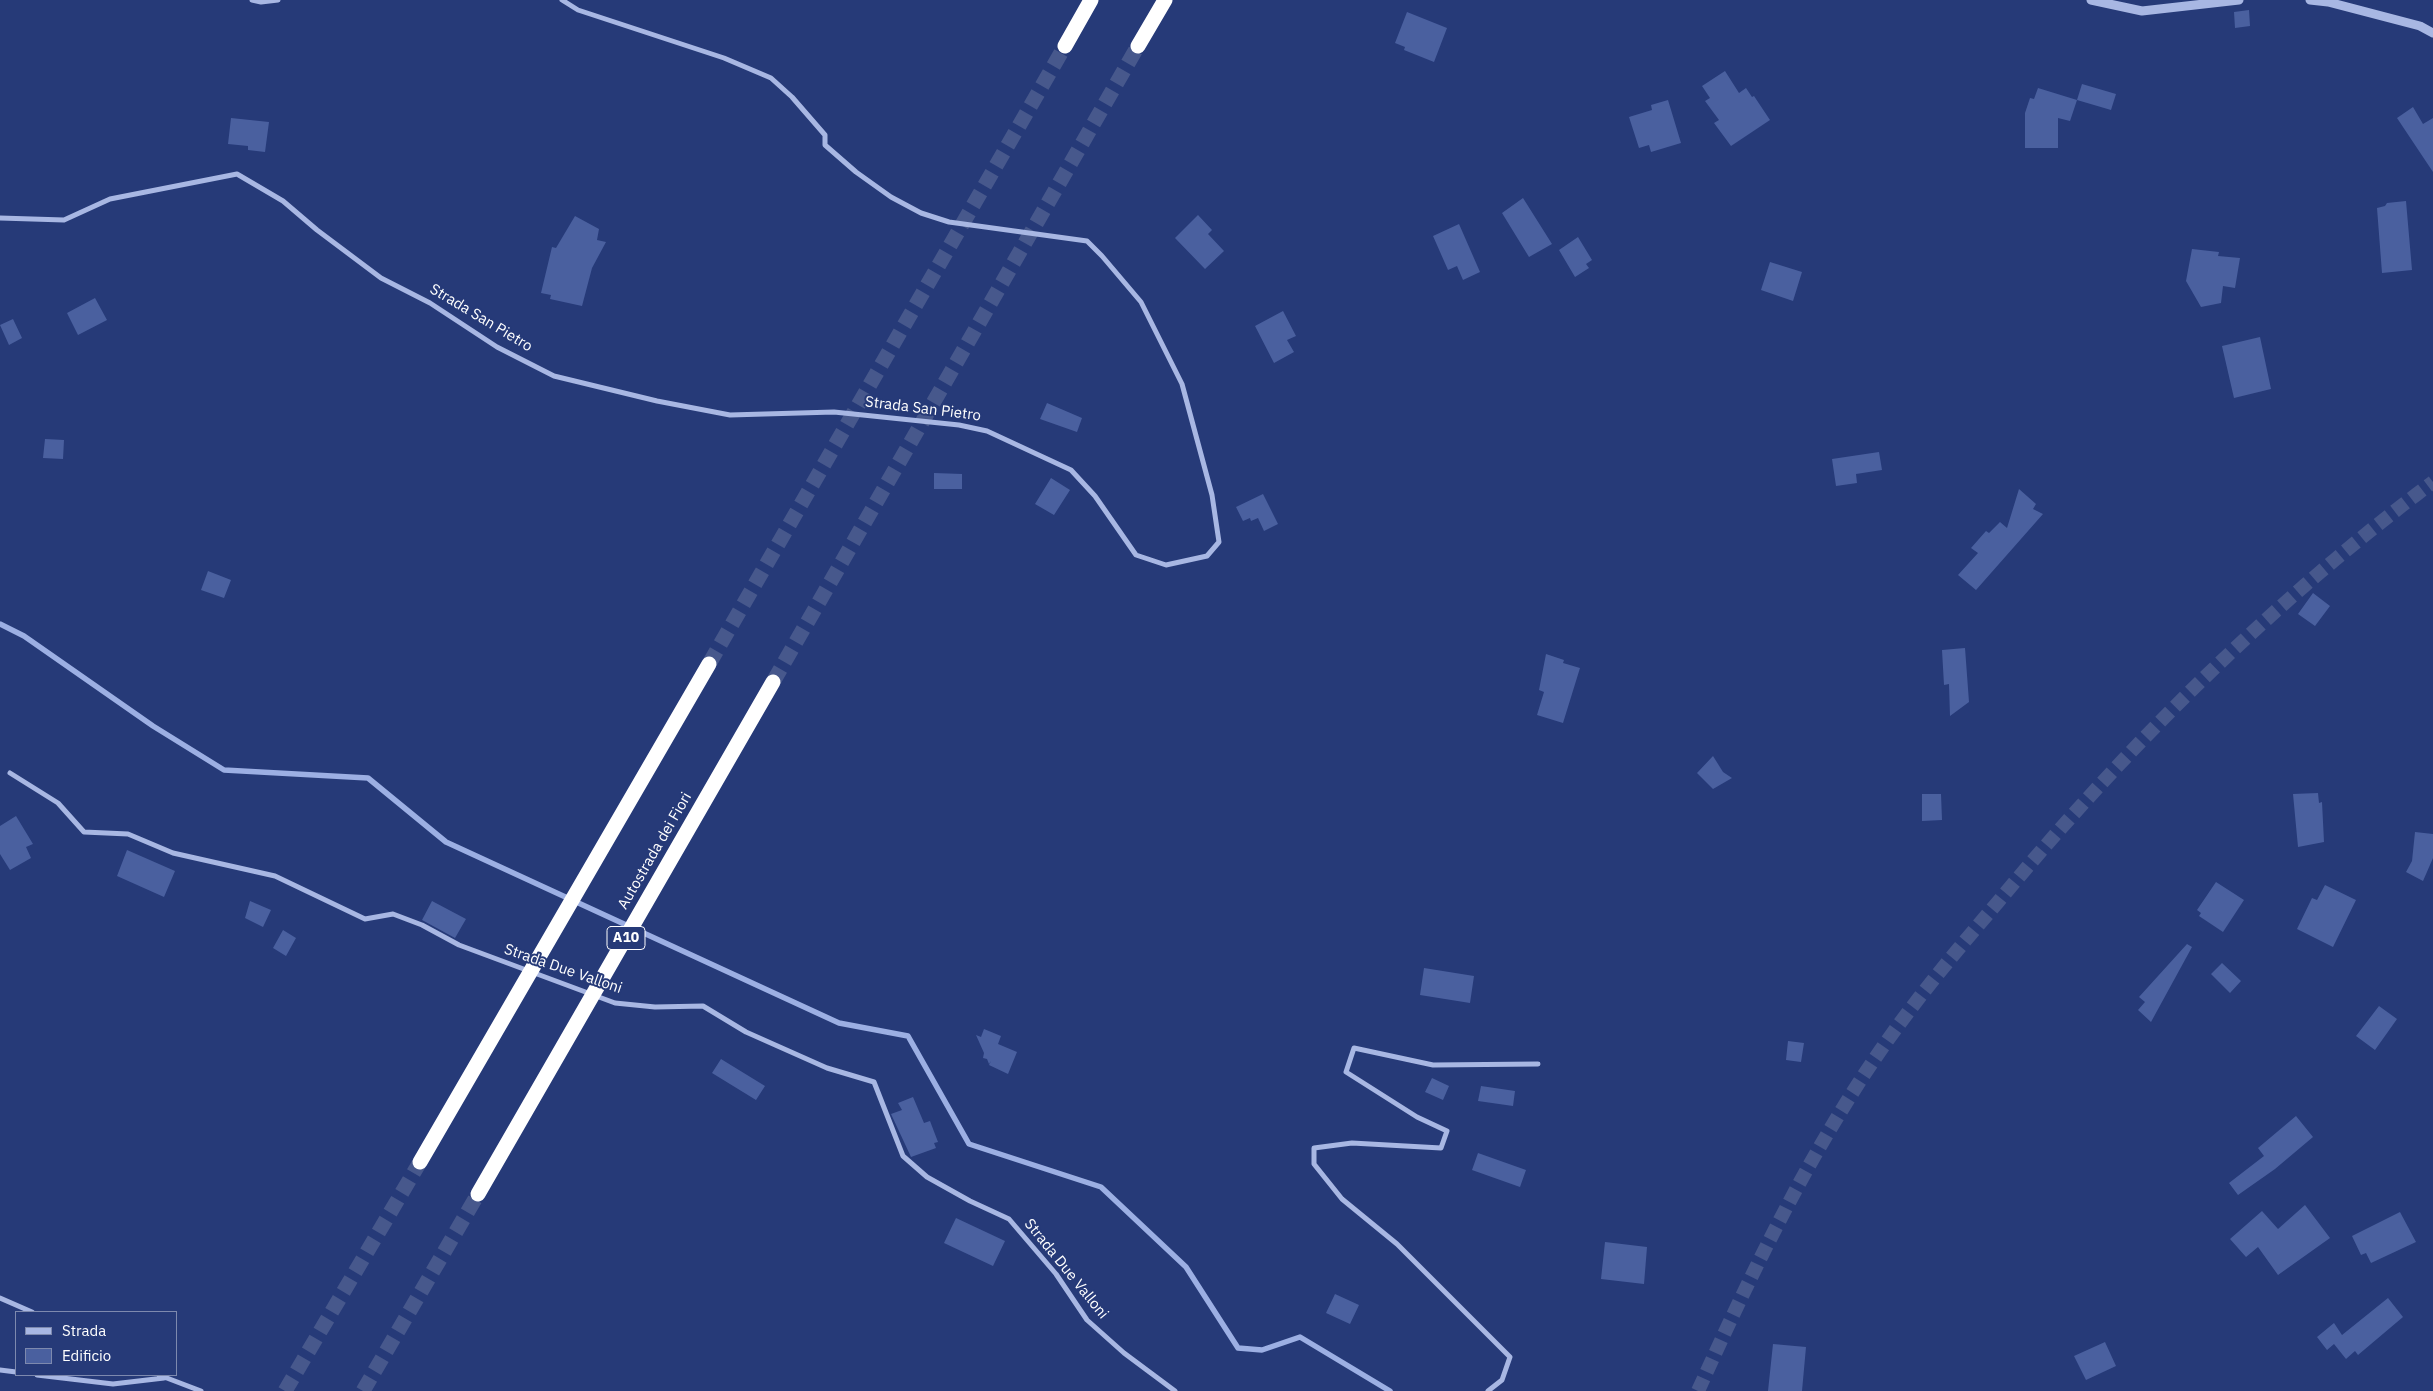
<!DOCTYPE html>
<style>
body{margin:0}
#map{position:relative;width:2433px;height:1391px;overflow:hidden;background:#263a78;font-family:"IBM Plex Sans",sans-serif}
canvas{display:block}
.legend{position:absolute;left:15px;top:1311px;width:162px;height:65px;box-sizing:border-box;background:#263a78;border:1px solid #7d89ae;margin:0;padding:6px 9px;list-style:none;font-size:15px;color:#fff}
.legend li{display:flex;align-items:center;gap:10px;height:25px}
.legend b{width:25px;border:1px solid #7d89ae}
</style>
<div id="map">
<canvas width="2433" height="1391"></canvas>
<ul class="legend">
<li><b style="height:6px;background:#a8b7e3"></b>Strada</li>
<li><b style="height:14px;background:#4a609f"></b>Edificio</li>
</ul>
</div>
<script>
const g = document.querySelector('canvas').getContext('2d');
g.lineJoin = 'round';
function strokePath(path, color, width, dash) { g.strokeStyle = color; g.lineWidth = width; g.lineCap = dash ? 'butt' : 'round'; g.setLineDash(dash || []); g.stroke(path); }
function paint(path, color) { g.fillStyle = color; g.fill(path, 'evenodd'); }
function write(font, color, halo, rows, align = 'center') {
  g.font = font + ' "IBM Plex Sans",sans-serif'; g.lineWidth = 4; g.setLineDash([]); g.textBaseline = 'middle'; g.strokeStyle = halo; g.fillStyle = color; for (const [text, x, y, turn = 0] of rows) {
    g.save(); g.translate(x, y); g.rotate((+turn || 0) * Math.PI / 180); g.textAlign = isNaN(turn) ? turn : align; if (halo) g.strokeText(text, 0, 0); g.fillText(text, 0, 0); g.restore();
  }
}
strokePath(new Path2D(`
 M0 624 24 636 153 726 224 770 368 778 446 842 839 1023 908 1036 969 1144 1101 1187 1186 1267 1238 1348 1262 1350 1300 1337 1390 1391`), '#9cafe3', 5.5);
paint(new Path2D(`
 M2249 10 2250 26 2235 28 2234 12Z
 M1407 12 1447 28 1434 62 1404 50 1405 47 1395 43Z
 M1725 71 1739 93 1746 88 1752 97 1754 96 1770 120 1731 146 1714 123 1719 120 1705 101 1710 98 1702 86Z
 M2082 84 2116 94 2111 110 2077 100 2070 121 2058 118V148H2025V113L2030 98 2034 99 2038 88 2077 100Z
 M1668 100 1681 143 1651 152 1649 145 1639 148 1629 117 1652 110 1651 105Z
 M2413 107 2423 124 2433 118V172L2397 118Z
 M231 118 269 122 265 152 248 150V146L228 144Z
 M1523 198 1552 244 1529 257 1502 213Z
 M2406 201 2412 270 2382 273 2377 208 2385 206 2387 203Z
 M1198 215 1212 230 1208 234 1224 251 1205 269 1175 238Z
 M575 216 599 229 597 240 606 242 592 268 582 306 550 299 551 295 541 293 552 247 556 248Z
 M1459 224 1480 272 1463 280 1457 266 1448 270 1433 236Z
 M1578 237 1592 260 1586 264 1589 268 1575 277 1559 250Z
 M2192 249 2219 252 2218 256 2240 258 2235 288 2223 286 2221 303 2201 307 2186 281Z
 M1770 262 1802 272 1793 301 1761 290Z
 M95 298 107 320 78 335 67 313Z
 M1283 311 1296 336 1287 340 1294 352 1274 363 1255 326Z
 M13 319 22 338 9 345 0 325Z
 M2260 337 2271 389 2234 398 2222 346Z
 M1047 403 1082 418 1077 432 1040 419Z
 M45 439 64 440 63 459 43 458Z
 M1879 452 1882 470 1856 474 1857 483 1836 486 1832 459Z
 M934 473 962 474V489H934Z
 M1051 478 1070 490 1054 515 1035 504Z
 M2019 489 2036 504 2033 509 2043 514 1976 590 1958 575 1978 553 1971 548 1986 531 1989 533 2000 522 2007 528Z
 M1263 494 1278 524 1264 531 1258 518 1251 521 1250 518 1243 521 1236 507Z
 M208 571 231 580 224 598 201 590Z
 M2313 593 2330 606 2315 626 2298 614Z
 M1965 648 1969 702 1950 716 1949 684 1944 685 1942 650Z
 M1546 654 1564 660 1563 663 1580 668 1563 723 1537 715 1544 692 1539 690Z
 M1713 756 1723 772 1732 778 1713 789 1697 773Z
 M2318 793 2319 803 2322 802 2324 842 2298 847 2293 794Z
 M1922 794H1941L1942 820 1922 821Z
 M16 816 33 844 26 847 31 858 10 870 0 854V826Z
 M2415 832 2433 834V858L2423 881 2406 872 2412 861Z
 M127 850 175 871 164 897 117 876Z
 M2216 882 2244 900 2223 932 2199 916 2201 913 2197 910Z
 M2325 885 2356 900 2333 947 2297 929 2312 898 2317 900Z
 M250 901 271 910 263 927 245 918Z
 M432 901 466 919 455 938 422 920Z
 M283 930 296 938 286 956 273 948Z
 M2187 944 2192 947 2151 1022 2138 1010 2145 1002 2139 997Z
 M2222 963 2241 981 2230 993 2211 974Z
 M1424 968 1474 976 1470 1003 1420 995Z
 M2379 1006 2397 1019 2375 1050 2356 1036Z
 M984 1029 1001 1036 998 1044 1017 1052 1008 1074 989 1065 991 1061 989 1064 987 1059 983 1058 984 1053 976 1035 981 1037Z
 M1788 1041 1804 1043 1801 1062 1786 1060Z
 M721 1059 765 1086 756 1100 712 1073Z
 M1432 1078 1449 1086 1443 1100 1425 1092Z
 M1481 1086 1515 1091 1513 1106 1478 1101Z
 M913 1097 924 1123 930 1121 938 1142 934 1143 936 1148 911 1157 891 1114 902 1110 898 1103Z
 M2296 1116 2313 1137 2275 1169 2238 1195 2229 1183 2264 1156 2258 1148Z
 M1478 1153 1526 1170 1520 1187 1472 1170Z
 M2305 1205 2330 1238 2278 1275 2258 1247 2246 1257 2230 1239 2262 1211 2278 1229Z
 M2400 1212 2416 1242 2371 1263 2366 1253 2361 1255 2352 1236Z
 M956 1218 1005 1241 993 1266 944 1243Z
 M1605 1242 1647 1247 1644 1284 1601 1279Z
 M1335 1294 1359 1305 1350 1324 1326 1313Z
 M2388 1298 2403 1317 2358 1355 2355 1351 2346 1359 2334 1344 2327 1350 2317 1337 2334 1323 2342 1335Z
 M2105 1342 2116 1366 2086 1380 2074 1356Z
 M1773 1344 1806 1347 1802 1391H1768Z`), '#4a609f');
strokePath(new Path2D(`
 M1698 1391C1751 1274 1807 1157 1880 1051 1916 999 1957 950 1998 902 2126 747 2271 603 2433 482`), '#47588c', 14, [14, 7]);
strokePath(new Path2D(`
 M709 664 1065 46
 M773 682 1138 46
 M285 1391 420 1162
 M363 1391 478 1194`), '#47588c', 15, [15, 8]);
strokePath(new Path2D(`
 M252 0 261 2 278 0
 M0 218 64 220 110 199 237 174 283 201 317 230 381 278 430 303 497 347 554 376 657 401 730 415 834 412 959 425 987 431 1071 470 1095 496 1136 555 1166 565 1207 556 1219 542 1212 495 1182 384 1141 302 1102 256 1087 241 949 222 921 213 891 197 856 172 825 145V135L792 97 771 78 724 58 578 10 562 0
 M10 773 58 803 84 832 128 834 173 853 275 876 365 919 393 914 422 925 459 945 615 1003 655 1007 703 1006 746 1032 827 1068 874 1082 903 1156 927 1177 970 1201 1009 1219 1056 1274 1087 1320 1124 1353 1175 1391
 M0 1298 32 1312
 M0 1370 16 1372
 M37 1375 113 1384 164 1378
 M159 1375 201 1391
 M1488 1391 1502 1380 1510 1357 1397 1244 1342 1199 1314 1164V1148L1352 1143 1441 1148 1447 1131 1417 1117 1346 1072 1354 1048 1433 1065 1538 1064`), '#a8b7e3', 5);
strokePath(new Path2D(`
 M2091 0 2142 11 2239 0
 M2310 0 2328 2 2420 26 2433 33`), '#a8b7e3', 9);
strokePath(new Path2D(`
 M1065 46 1091 0
 M1138 46 1165 0`), '#fff', 15);
strokePath(new Path2D(`
 M420 1162 709 664
 M478 1194 773 682`), '#fff', 15);
for (const [x, y, w] of [
 [626,938,38]
]) { const box = new Path2D(); box.roundRect(x - w / 2, y - 11.5, w, 23, 4); g.fillStyle = '#263a78'; g.fill(box); strokePath(box, '#fff', 1); }
write('bold 14px', '#fff', null, [
 ["A10",626,938]
]);
write('15px', '#fff', '#263a78', [
 ["Strada San Pietro",481,318,31],
 ["Strada San Pietro",923,409,7],
 ["Autostrada dei Fiori",655,851,-60],
 ["Strada Due Valloni",563,969,19],
 ["Strada Due Valloni",1066,1269,51]
]);
</script>
